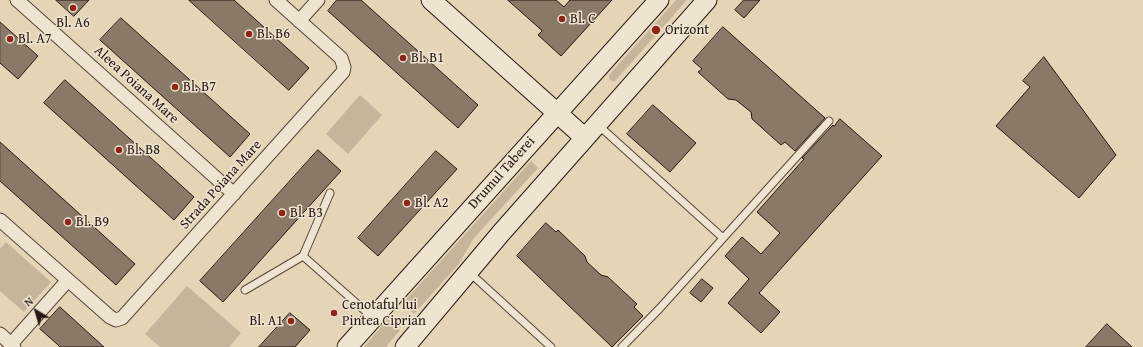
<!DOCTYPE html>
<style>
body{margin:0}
#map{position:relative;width:1143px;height:347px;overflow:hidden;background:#e5d5b7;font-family:"Gentium Book Plus",serif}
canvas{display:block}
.north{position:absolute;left:16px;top:291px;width:40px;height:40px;-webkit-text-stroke:3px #eee4d0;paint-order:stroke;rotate:322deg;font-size:11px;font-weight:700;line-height:16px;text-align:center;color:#261710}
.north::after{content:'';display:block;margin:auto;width:14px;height:18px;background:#261710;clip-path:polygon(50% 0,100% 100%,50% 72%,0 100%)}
</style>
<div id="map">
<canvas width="1143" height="347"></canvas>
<div class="north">N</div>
</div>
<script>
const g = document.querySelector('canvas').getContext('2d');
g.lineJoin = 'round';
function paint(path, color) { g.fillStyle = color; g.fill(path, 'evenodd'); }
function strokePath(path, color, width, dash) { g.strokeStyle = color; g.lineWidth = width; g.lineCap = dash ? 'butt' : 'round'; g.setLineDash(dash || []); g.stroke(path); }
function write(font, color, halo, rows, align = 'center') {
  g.font = font + ' "Gentium Book Plus",serif'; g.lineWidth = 3; g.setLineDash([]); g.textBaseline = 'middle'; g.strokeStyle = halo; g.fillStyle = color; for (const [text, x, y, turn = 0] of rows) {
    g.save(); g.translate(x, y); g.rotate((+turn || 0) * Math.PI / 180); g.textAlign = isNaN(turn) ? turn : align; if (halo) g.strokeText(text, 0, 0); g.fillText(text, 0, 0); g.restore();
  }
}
paint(new Path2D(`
 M676 0H687L615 81H612L609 78V75Z
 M360 95 382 115 348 154 326 134Z
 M531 161 538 168 474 238 458 265 414 314 403 303Z
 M6 242 51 282 24 312 0 291V249Z
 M187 286 241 333 229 347H160L145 334Z
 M388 319 400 330 386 347H364Z`), '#c5b59b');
const building = new Path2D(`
 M56 0H89L74 16Z
 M189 0H234L309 68 289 90Z
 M337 0H361L478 105 458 128 328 11Z
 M508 0H556L564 7 570 0H612L561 56 538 35 542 31Z
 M744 0H760L744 18 735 10Z
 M121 18 250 134 230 157 100 40Z
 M0 22 38 56 18 79 0 63Z
 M723 27 825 118 795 151 785 142 781 145 752 119 751 112 736 100 728 99 698 72 702 69 693 61Z
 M1044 57 1116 155 1079 198 996 126 1030 87 1023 81Z
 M65 80 194 197 174 220 44 103Z
 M653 105 696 143 670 172 627 134Z
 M840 119 882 156 759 293 780 312 761 333 728 303 749 279 725 256 742 237 761 254 780 233 757 212 804 159 802 158 833 125 834 126Z
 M0 142 135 264 116 285 0 181Z
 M318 150 341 171 223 302 200 281Z
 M436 151 457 169 378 256 358 238Z
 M546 223 556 232 558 230 585 256 587 262 601 275 608 277 637 304 634 307 643 316 612 347 517 256Z
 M702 279 713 288 701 302 690 293Z
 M60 307 104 347H60L57 344 40 329Z
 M290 313 310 330 295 347H259Z
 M1107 324 1132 347H1086Z`);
paint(building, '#897a67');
strokePath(building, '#261710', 1);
const service = new Path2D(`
 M597 124 723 238
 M303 256 372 317
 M469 272 551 347
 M245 290 303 256 330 193
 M622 347 660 308 829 121`);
const minor = new Path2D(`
 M17 0 234 194
 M299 21 318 0
 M0 220 110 317 116 320 122 318 343 72 344 67 341 58 276 0
 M0 334 14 347
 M11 344 68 280`);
const secondary = new Path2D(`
 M431 0 585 138
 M347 347 659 0
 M405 347 501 233 707 0`);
strokePath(service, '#56463a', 9);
strokePath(minor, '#56463a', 15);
strokePath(secondary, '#261710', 21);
strokePath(service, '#eee4d0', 7);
strokePath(minor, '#eee4d0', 13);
strokePath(secondary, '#eee4d0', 19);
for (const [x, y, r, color] of [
 [73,8,4,"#8f2418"],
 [562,19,4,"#8f2418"],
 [656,30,5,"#8f2418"],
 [249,34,4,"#8f2418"],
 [10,39,4,"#8f2418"],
 [403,58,4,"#8f2418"],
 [175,87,4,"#8f2418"],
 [119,150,4,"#8f2418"],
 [407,203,4,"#8f2418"],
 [282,213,4,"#8f2418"],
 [68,222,4,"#8f2418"],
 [334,313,4,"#8f2418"],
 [291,321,4,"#8f2418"]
]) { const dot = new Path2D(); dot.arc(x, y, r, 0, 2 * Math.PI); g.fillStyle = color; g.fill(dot); strokePath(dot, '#eee4d0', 1.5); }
write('14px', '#261710', '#eee4d0', [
 ["Bl. C",570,19],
 ["Bl. A6",73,23,"center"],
 ["Orizont",665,30],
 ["Bl. B6",257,34],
 ["Bl. A7",18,39],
 ["Bl. B1",411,58],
 ["Bl. B7",183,87],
 ["Bl. B8",127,150],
 ["Bl. A2",415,203],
 ["Bl. B3",290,213],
 ["Bl. B9",76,222],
 ["Cenotaful lui",342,305],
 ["Pintea Ciprian",342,321],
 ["Bl. A1",283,321,"right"]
], 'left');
write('14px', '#261710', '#eee4d0', [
 ["Aleea Poiana Mare",136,85,42],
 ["Drumul Taberei",502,173,-48],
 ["Strada Poiana Mare",221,185,-48]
]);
</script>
